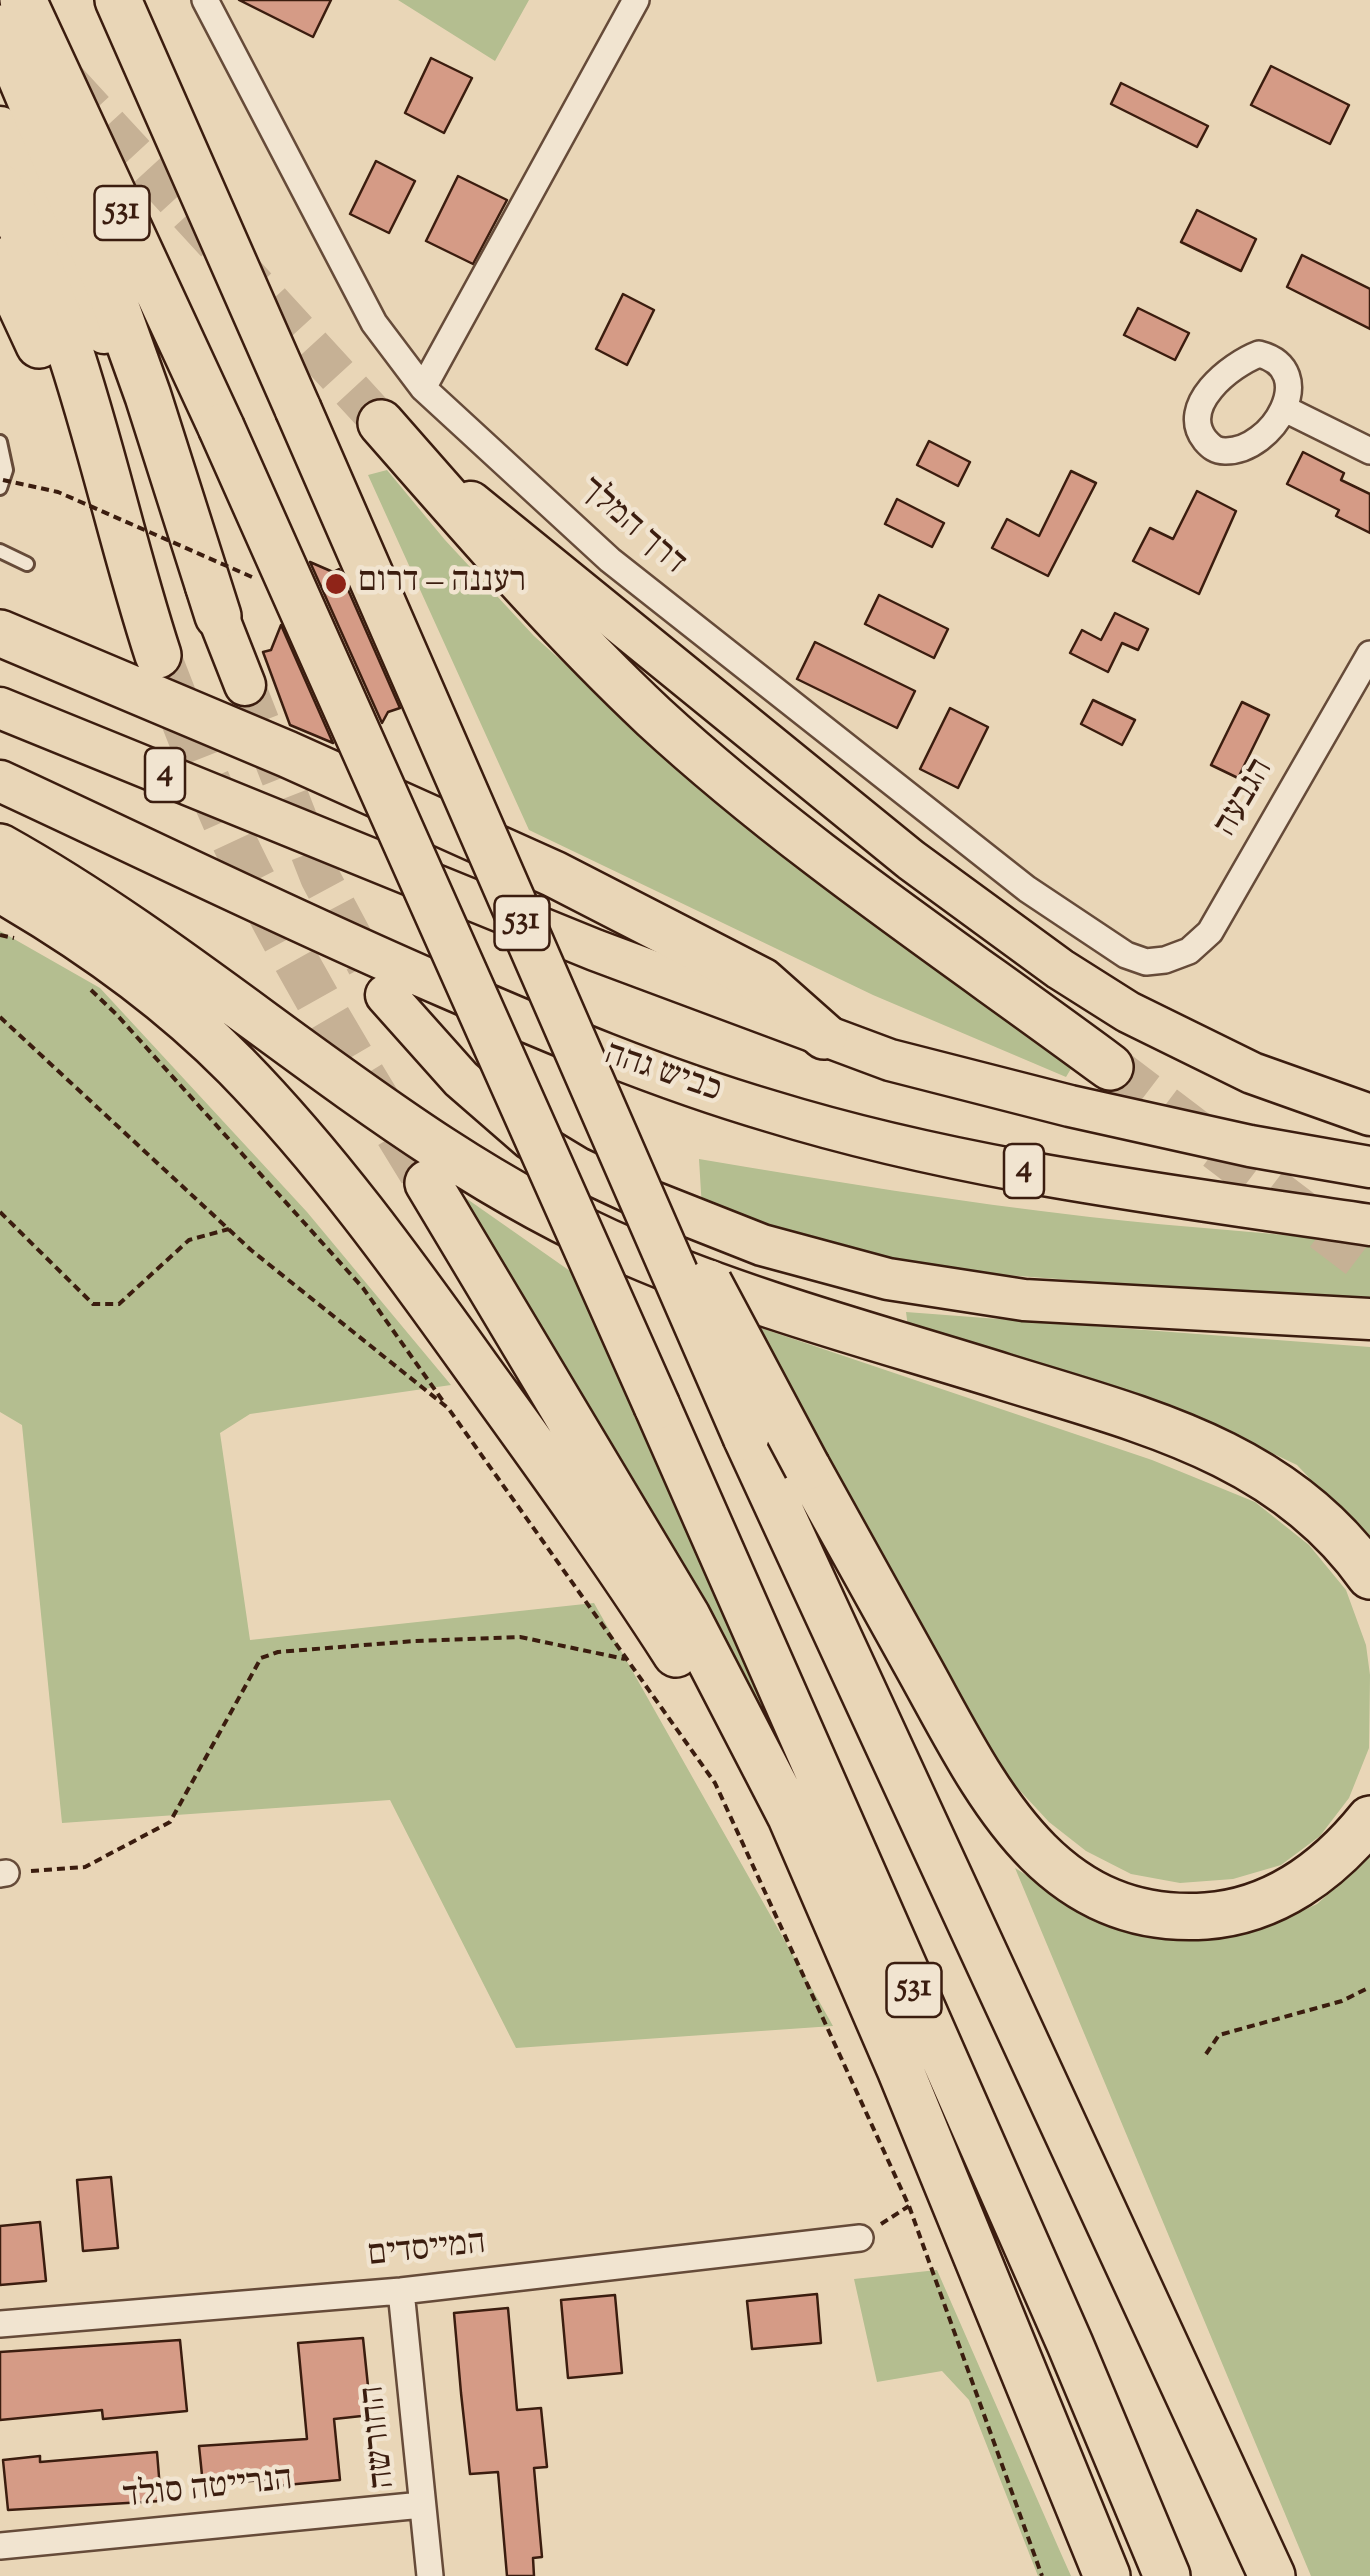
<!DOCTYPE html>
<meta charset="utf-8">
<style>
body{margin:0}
canvas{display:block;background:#e9d6b7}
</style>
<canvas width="1370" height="2576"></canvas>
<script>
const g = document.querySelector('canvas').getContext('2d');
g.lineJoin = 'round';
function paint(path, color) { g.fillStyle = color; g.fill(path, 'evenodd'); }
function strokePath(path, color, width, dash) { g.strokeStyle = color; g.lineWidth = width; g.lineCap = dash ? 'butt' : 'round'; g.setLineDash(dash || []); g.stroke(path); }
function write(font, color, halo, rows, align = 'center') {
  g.font = font + ' "Sorts Mill Goudy","Frank Ruhl Libre",serif'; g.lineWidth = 9; g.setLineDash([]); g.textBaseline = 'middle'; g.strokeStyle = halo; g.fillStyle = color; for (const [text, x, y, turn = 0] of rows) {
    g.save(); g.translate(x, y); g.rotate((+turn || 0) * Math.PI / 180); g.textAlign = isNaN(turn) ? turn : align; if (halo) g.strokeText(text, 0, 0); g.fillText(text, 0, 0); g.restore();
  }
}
paint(new Path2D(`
 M398 0H529L495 61Z
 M387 470 445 540 534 636 734 817 1075 1062 1066 1077 873 995 529 830 368 475Z
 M0 931 100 988 307 1212 451 1385 250 1414 220 1433 250 1640 594 1603 833 2026 516 2048 390 1800 62 1823 22 1425 0 1412Z
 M699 1159C830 1181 959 1202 1090 1217 1184 1228 1277 1232 1370 1245V1298L1234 1292 964 1272 851 1255 702 1209Z
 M440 1180 580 1278 680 1499 802 1794 645 1499 509 1281Z
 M906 1312 1370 1347V1550L1336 1506 1297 1465 1173 1406 1123 1389 910 1342Z
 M752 1325 1152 1460 1255 1502 1309 1545 1346 1590 1366 1645 1370 1675 1369 1748 1349 1798 1320 1836 1281 1865 1233 1879 1180 1883 1131 1874 1086 1851 1049 1822 1011 1781 972 1720Z
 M1370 1852V2576H1311L1015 1868 1084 1911 1209 1935 1270 1926 1317 1904 1351 1874Z
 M937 2270 1059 2549 1071 2576H1038L969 2400 942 2371 877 2382 854 2279Z`), '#b4be90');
const building = new Path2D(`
 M239 0H331L313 37Z
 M431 58 472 78 444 133 405 113Z
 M1271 66 1349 105 1330 144 1251 105Z
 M1121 83 1208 126 1197 147 1111 104Z
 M376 161 415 181 389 233 350 214Z
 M458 176 507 200 473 264 426 241Z
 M1197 210 1256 239 1241 271 1181 242Z
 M1302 255 1370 289V329L1287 287Z
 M623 294 654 310 627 365 596 349Z
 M1138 308 1189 333 1175 360 1124 335Z
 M929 441 970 462 958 486 917 465Z
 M1303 452 1344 473 1341 480 1370 494V533L1336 516 1339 510 1287 484Z
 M1071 471 1096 483 1048 576 992 548 1007 519 1039 536Z
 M1197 491 1236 511 1199 594 1133 561 1150 528 1173 539Z
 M897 499 944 523 932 547 885 524Z
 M310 562 333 572 339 569 400 708 388 712 382 723Z
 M879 595 948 629 934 658 865 624Z
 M1115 613 1148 629 1138 650 1122 643 1108 672 1070 653 1082 630 1101 640Z
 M281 625 333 743 290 725 263 652 271 650Z
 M815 642 915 691 897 728 797 679Z
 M1093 700 1135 720 1122 745 1081 724Z
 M1242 702 1269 715 1238 778 1211 765Z
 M950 708 988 727 958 788 920 769Z
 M111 2177 118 2248 83 2251 77 2180Z
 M40 2222 46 2281 0 2285V2226Z
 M817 2294 821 2343 752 2349 747 2301Z
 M615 2295 622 2373 568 2378 561 2300Z
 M508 2308 517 2410 541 2408 547 2467 534 2468 542 2557 533 2558 534 2576H507L498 2472 470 2474 461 2393 454 2313Z
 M363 2338 371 2415 334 2419 340 2480 275 2486V2479L203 2485 199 2446 307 2439 298 2343Z
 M180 2340 187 2411 103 2419 102 2410 0 2420V2352Z
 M157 2452 161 2501 8 2510 3 2460 40 2456V2462Z`);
paint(building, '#d59b86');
strokePath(building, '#3b1d0f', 2.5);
strokePath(new Path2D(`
 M67 81 376 417
 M245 685 320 877 367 965`), '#c6b195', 40, [40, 20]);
strokePath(new Path2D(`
 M158 655C186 726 212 798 246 866 300 975 364 1079 428 1183
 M1110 1067 1370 1264`), '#c6b195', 45, [45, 22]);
const service = new Path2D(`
 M0 442 6 470 0 488
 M0 551 27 564`);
const minor = new Path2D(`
 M205 0 374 323 423 388 610 560 1027 889 1126 955 1146 962 1165 960 1189 951 1210 932 1370 654
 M1259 354C1321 370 1273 452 1225 451 1216 451 1211 447 1205 440 1178 406 1230 365 1259 354Z
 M423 388 636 0
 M1285 409 1370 451
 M0 1874 6 1873
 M401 2291 430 2576
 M0 2324 401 2291 860 2238
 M0 2546 422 2505`);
const trunk = new Path2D(`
 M0 127 46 204 104 333
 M471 502 911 860 1060 969 1128 1012 1252 1073 1370 1115
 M206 586 245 685
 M0 708 595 950 890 1060 1070 1106 1250 1146 1370 1167
 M0 781C149 850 295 922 446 987 552 1033 658 1078 770 1111 965 1171 1169 1195 1370 1225
 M386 995 461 1079 530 1139 578 1168 638 1196 762 1245 888 1279 1024 1300 1370 1319`);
const motorway = new Path2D(`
 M23 0 221 427
 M118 0 298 409
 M0 28 109 287 148 396 218 616
 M0 187C81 331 107 499 158 655
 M0 261 39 345
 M381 423C469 523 556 625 654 717 794 846 956 953 1110 1067
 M0 633 287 754 554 874 762 981 824 1036
 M0 847C219 969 398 1153 630 1252 750 1304 879 1338 1004 1377 1142 1420 1282 1452 1370 1576
 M0 889C85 938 167 996 236 1066 326 1158 402 1263 477 1368 545 1462 613 1556 676 1654
 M428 1183 687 1616 791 1817 900 2069 1107 2576
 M657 1406 1070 2344 1167 2576
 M746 1437 1272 2576
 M807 1467C844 1533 881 1599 917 1665 983 1783 1045 1927 1206 1916 1274 1911 1329 1870 1370 1819`);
strokePath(service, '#664b39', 18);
strokePath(minor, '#664b39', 30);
strokePath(trunk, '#3b1d0f', 45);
strokePath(motorway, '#3b1d0f', 50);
strokePath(new Path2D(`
 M0 935 14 938
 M91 990 117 1015 363 1288 445 1404
 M0 1017 251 1250 448 1408 715 1783 909 2206 1042 2576
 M0 1212 93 1304H119L189 1240 229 1229
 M31 1871 85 1867 170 1822 261 1658 278 1652 415 1641 520 1637 625 1659
 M1206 2054 1219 2035 1342 2001 1370 1987
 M881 2224 909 2206`), '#3b1d0f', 4, [8, 5]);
strokePath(service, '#f1e4d0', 12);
strokePath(minor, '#f1e4d0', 25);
strokePath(trunk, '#e9d6b7', 40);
strokePath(motorway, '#e9d6b7', 45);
const motorwayBridge = new Path2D(`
 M298 409 746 1437
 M221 427 657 1406
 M709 1283 807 1467`);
strokePath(motorwayBridge, '#3b1d0f', 50, []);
strokePath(new Path2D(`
 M3 480 58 492 252 577`), '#3b1d0f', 4, [8, 5]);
strokePath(motorwayBridge, '#e9d6b7', 45);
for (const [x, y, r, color] of [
 [336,584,12,"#8f2418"]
]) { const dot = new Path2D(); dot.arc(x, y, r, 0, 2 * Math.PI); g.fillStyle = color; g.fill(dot); strokePath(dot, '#f1e4d0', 4); }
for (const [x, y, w] of [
 [122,213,55],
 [165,775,40],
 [522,923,55],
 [1024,1171,40],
 [914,1990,55]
]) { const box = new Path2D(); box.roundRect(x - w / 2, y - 27, w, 54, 8); g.fillStyle = '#f1e4d0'; g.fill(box); strokePath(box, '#3b1d0f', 2.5); }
write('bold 32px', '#3b1d0f', null, [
 ["531",122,213],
 ["4",165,775],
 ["531",522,923],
 ["4",1024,1171],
 ["531",914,1990]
]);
write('35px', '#3b1d0f', '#f1e4d0', [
 ["דרך המלך",631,528,41],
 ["הגבעה",1246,799,-60],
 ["כביש גהה",662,1075,19],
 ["המייסדים",427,2252,-6],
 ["החורשה",381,2437,-96],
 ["הנרייטה סולד",208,2491,-6]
]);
write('35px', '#3b1d0f', '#f1e4d0', [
 ["רעננה – דרום",358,584]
], 'left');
</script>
